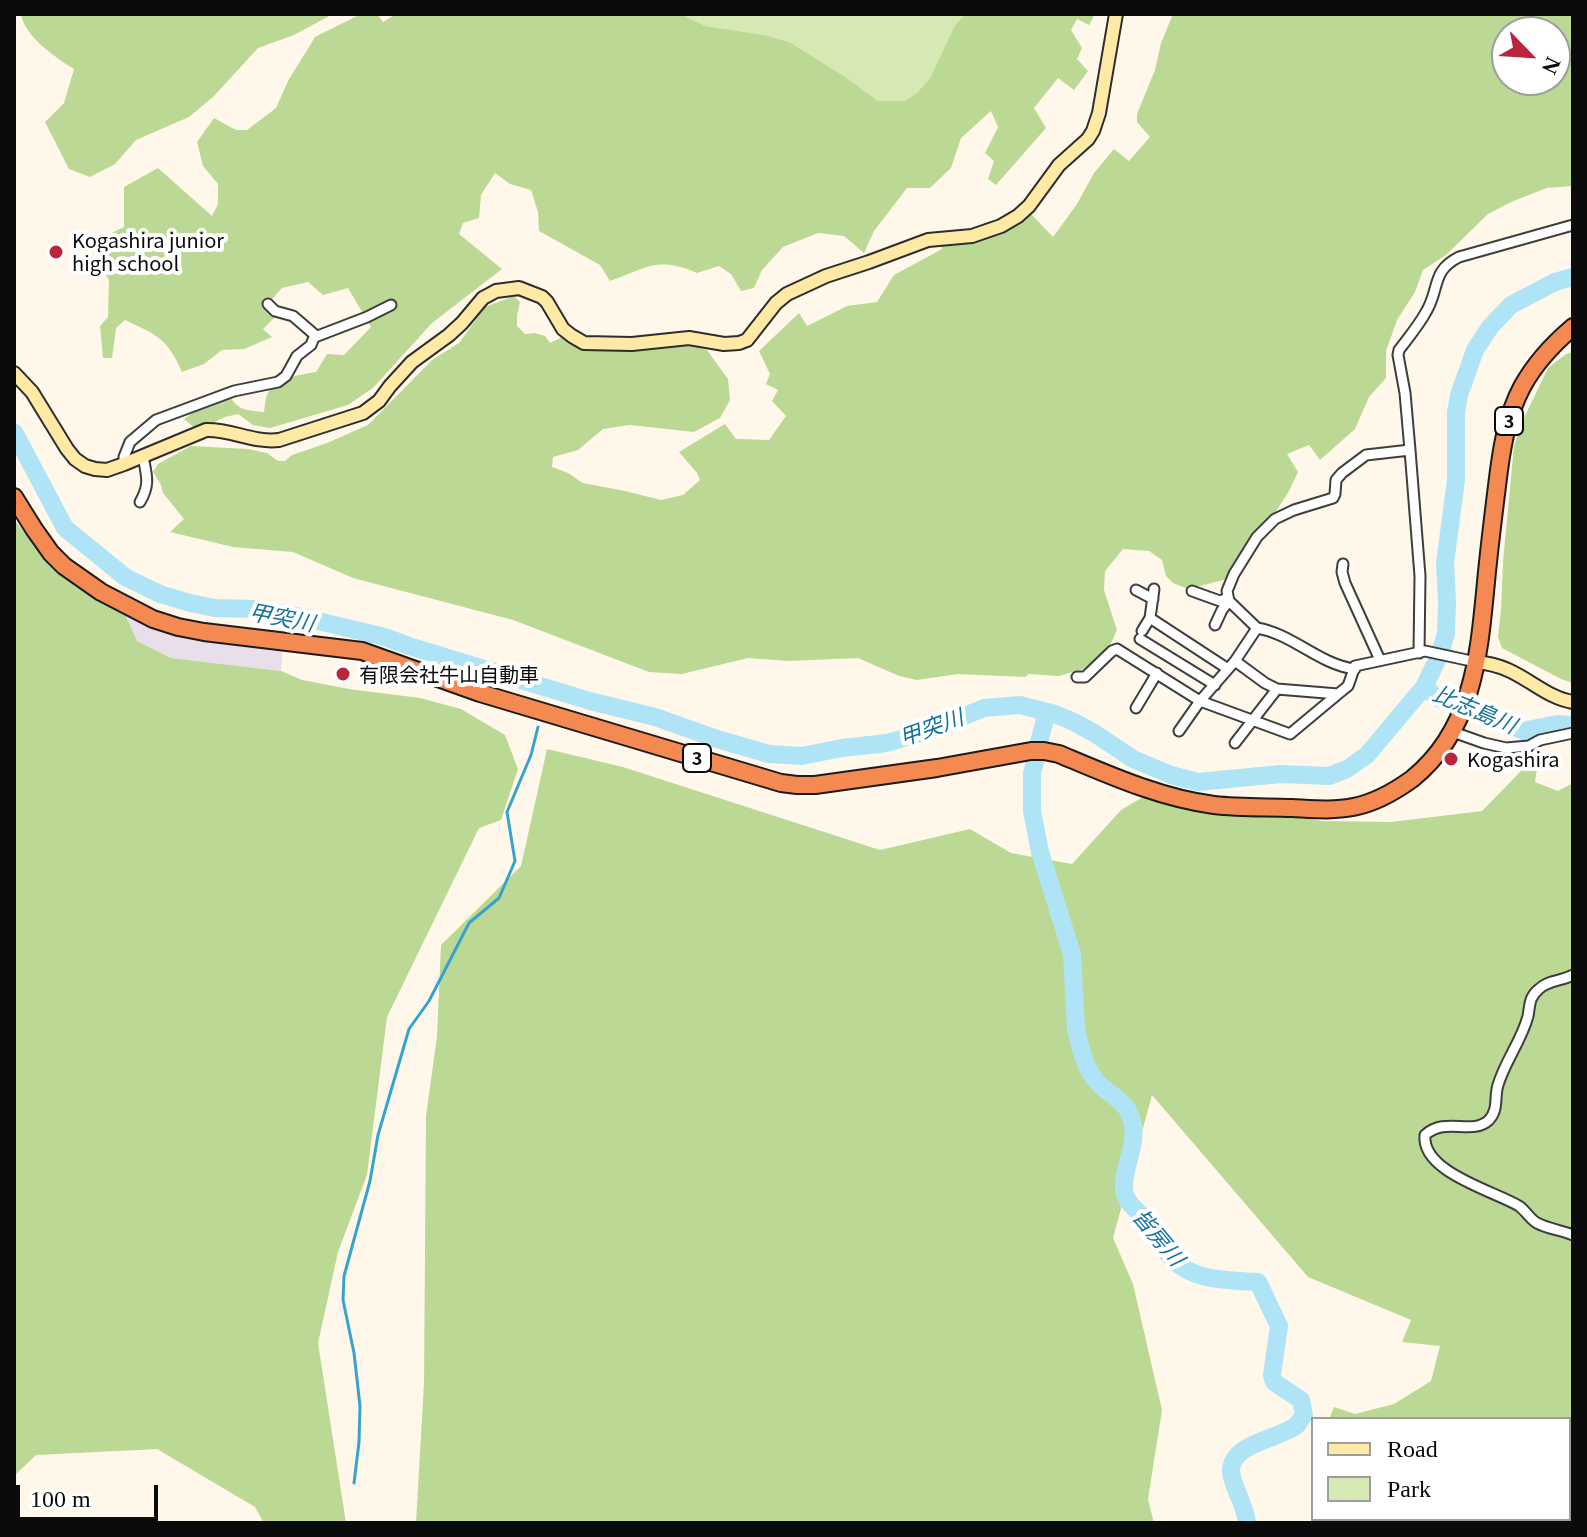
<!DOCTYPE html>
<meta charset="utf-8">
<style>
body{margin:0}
#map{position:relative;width:1587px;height:1537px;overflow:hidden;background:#fff8ea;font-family:Georgia,serif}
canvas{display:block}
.frame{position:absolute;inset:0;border:16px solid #0b0b0b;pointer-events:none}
.legend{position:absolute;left:1311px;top:1417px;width:260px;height:104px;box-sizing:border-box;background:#fff;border:2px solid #9d9d9d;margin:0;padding:10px 14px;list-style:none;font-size:24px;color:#0b0b0b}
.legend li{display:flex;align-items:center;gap:16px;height:40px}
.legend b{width:40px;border:2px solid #9d9d9d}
.north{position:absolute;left:1491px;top:16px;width:80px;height:80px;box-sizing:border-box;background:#fff;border:2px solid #9d9d9d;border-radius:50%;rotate:115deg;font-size:22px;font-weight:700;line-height:32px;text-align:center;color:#0b0b0b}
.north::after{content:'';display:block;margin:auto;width:28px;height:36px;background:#bb243d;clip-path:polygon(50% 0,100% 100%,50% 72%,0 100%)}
.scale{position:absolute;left:16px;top:1485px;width:142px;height:36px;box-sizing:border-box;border:4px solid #0b0b0b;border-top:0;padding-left:10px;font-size:24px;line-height:28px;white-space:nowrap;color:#0b0b0b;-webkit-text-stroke:6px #fff;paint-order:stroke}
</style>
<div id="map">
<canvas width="1587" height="1537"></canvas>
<div class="frame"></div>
<ul class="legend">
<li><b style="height:10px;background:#ffeaa5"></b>Road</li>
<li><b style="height:22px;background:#d6e9b4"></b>Park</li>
</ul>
<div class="north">N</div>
<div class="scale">100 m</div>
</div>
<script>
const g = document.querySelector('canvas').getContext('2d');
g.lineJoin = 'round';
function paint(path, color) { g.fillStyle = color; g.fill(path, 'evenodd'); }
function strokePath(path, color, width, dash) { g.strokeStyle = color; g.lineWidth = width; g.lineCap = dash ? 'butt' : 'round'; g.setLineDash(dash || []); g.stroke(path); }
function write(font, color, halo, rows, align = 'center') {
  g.font = font + ' Georgia,"Noto Sans JP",serif'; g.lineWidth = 8; g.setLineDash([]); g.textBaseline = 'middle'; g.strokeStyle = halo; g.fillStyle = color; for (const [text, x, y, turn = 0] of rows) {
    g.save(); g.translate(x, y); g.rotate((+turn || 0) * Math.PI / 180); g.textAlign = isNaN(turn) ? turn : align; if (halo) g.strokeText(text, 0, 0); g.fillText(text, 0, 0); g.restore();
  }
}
paint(new Path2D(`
 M126 615 146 623 283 648 281 671 171 658 136 641Z`), '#e8dfeb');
paint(new Path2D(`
 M681 14H966L955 25 930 78 917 93 905 102 878 101 825 65 764 35 704 26Z`), '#d6e9b4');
paint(new Path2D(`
 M21 14H333L294 35 258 48 214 96 189 117 136 140 115 164 90 177 69 169 45 122 64 103 74 69C56 58 24 36 21 14Z
 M361 14H377L383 22 396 14H681L705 26 764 35 789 42 845 77 878 101H905L917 93 930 78 955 25 966 14H1095L1089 25 1077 19 1071 30 1082 48 1077 59 1088 71 1074 90 1058 78 1034 108 1046 128 996 185 988 179 994 161 985 153 998 127 991 111 961 138 951 168 930 188H907L874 231 864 253 844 236 818 233 783 247 762 270 754 288 741 291 731 274 719 266 697 273C656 256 648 268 610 281L600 265 539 231 538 212 531 190 510 184 495 173 481 195 479 218 463 223 459 234 502 269 432 323 373 388 348 405 270 428 253 425 238 414 225 417 197 430 184 419 226 389C236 410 243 410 264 412 265 406 265 398 268 393 277 377 299 375 316 372L327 354 344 355 371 327 348 288 323 295 308 282 282 288 272 299 280 312 263 329 272 337 244 349 222 350 204 364 182 372C167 338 157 335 125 320L116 328 112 358H103L100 326 108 317 109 280 98 263 97 240 124 227V187L158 168 212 216 218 204V184L203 166 197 142 214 118 236 130H247L276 108 288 81 315 37Z
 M1173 14H1573V186L1547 188 1511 202 1488 214 1446 255 1423 270 1415 292 1397 320 1386 351V378L1369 397 1355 429 1320 460 1309 445 1287 454 1298 472 1289 491 1273 516 1227 579 1188 589 1173 583 1166 576 1162 560 1149 551 1123 549 1105 571 1104 590 1117 630 1107 652 1083 669 1059 676 1029 674 1025 677 958 674 917 680 899 676 858 658 789 661 748 658 682 674 649 672 513 620 353 578 293 552 233 547 170 532 184 519 163 493 161 485 153 472 158 464 191 446 248 449 267 453 278 461H285L292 455 327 443 368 425 432 360 459 343 485 307 514 296 520 302 517 316V326L525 334 535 333 545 336 550 343 562 337 574 346 582 349 634 351 660 346 688 344 707 350 728 379 730 400 720 418 694 432 630 425 603 429 578 450 553 457 552 467 568 473 583 483 625 491 661 500 683 495 700 480 697 473 679 452 725 424 736 439 769 440 786 416 772 401 778 390 766 384 770 374 759 351 799 313 807 326 847 306 877 302 894 275 942 249 935 232H965L996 234 1031 214 1053 237 1077 204 1094 173 1114 149 1129 161 1150 137 1137 122V114L1155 70 1161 43ZM1507 32H1555V80H1507Z
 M1573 352V683L1561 679 1502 648 1498 637 1501 610 1503 562 1514 446 1522 422 1548 368 1566 354Z
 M14 519 39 552 75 586 125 614 137 641 171 658 281 671 302 680 349 689 420 698 461 709 505 735 518 769 501 820 479 828 387 1017 367 1175 338 1252 318 1343 346 1523H264L255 1507 157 1449 36 1455 14 1476Z
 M547 749 623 767 880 850 970 829 1011 853 1072 864 1121 810 1148 794 1323 821 1391 822 1482 811 1524 768H1537L1535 782 1558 791 1573 783V1523H1311L1315 1519H1569V1419H1329L1334 1407 1355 1414 1394 1404 1431 1381 1440 1346 1402 1342 1411 1320 1308 1277 1152 1095 1113 1238 1133 1284 1162 1410 1148 1499 1154 1523H416L424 1383 426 1116 437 1036 441 945 521 866Z`), '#bbd994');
strokePath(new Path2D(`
 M354 1483 359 1442 360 1406 354 1353 343 1300 344 1276 370 1181 378 1135 409 1029 429 1001 469 923 499 898 515 861 507 812 531 755 538 727`), '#36a3cd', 3);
strokePath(new Path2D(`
 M14 432 65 528 125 577 160 594 190 603 215 608 257 609 297 616 385 637 409 646 590 701 655 717 717 739 769 754 802 756 842 748 887 743 930 730 984 708 1020 705 1055 714 1074 722 1094 733 1133 759 1171 775 1198 782 1281 774 1329 776 1347 769 1367 755 1424 687 1440 654 1446 633 1447 601 1445 563 1456 480V412L1459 395 1475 350 1490 327 1511 305 1555 282 1573 277
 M1424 687 1438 698 1480 710 1523 731 1557 724 1573 725
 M1039 742 1047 712
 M1036 758 1032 773V811L1040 852 1072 954 1076 1029C1080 1047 1086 1073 1100 1085 1110 1095 1125 1101 1130 1115 1141 1141 1123 1164 1124 1188 1124 1202 1139 1212 1148 1222 1155 1231 1158 1240 1164 1248 1186 1282 1222 1280 1258 1282L1279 1326 1272 1375 1274 1382 1301 1400 1304 1415C1303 1416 1297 1425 1297 1425 1280 1439 1234 1442 1231 1469 1230 1482 1246 1506 1247 1523`), '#afe4f6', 18);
const street = new Path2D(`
 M315 337 367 317 391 305
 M124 464V457L130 442 156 420 234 391 278 382 286 376 297 356 311 345 315 335 293 316 275 311 268 304
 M140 502C150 485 147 476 143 457
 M1343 564 1342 572 1345 583 1380 660
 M1136 590 1153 599
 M1192 591 1220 601 1228 598
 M1150 618 1154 589
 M1215 625 1222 610 1229 601
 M1257 628C1293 634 1320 665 1355 669
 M1142 631 1150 618 1228 669
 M1140 639 1215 685
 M1419 653 1420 576 1410 450 1405 393 1398 355 1399 350C1408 338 1419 325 1426 312 1440 289 1431 271 1459 257L1573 225
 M1235 661 1257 628 1229 601 1227 591 1234 574 1257 537 1275 519 1294 510 1333 498 1335 494 1336 480 1342 473 1366 455 1410 450
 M1077 677H1085L1112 651 1117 649 1200 701 1235 661 1265 683 1277 689 1338 694 1348 686 1355 666 1425 651 1476 662
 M1136 708 1157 673
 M1179 731 1200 701 1290 734 1338 694
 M1453 732 1484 743 1506 748 1529 746 1540 740 1573 733
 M1235 743 1277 689
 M1573 975C1562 981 1548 980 1539 989 1529 997 1530 1005 1528 1016 1522 1040 1505 1061 1498 1085 1494 1097 1499 1109 1489 1120 1472 1136 1446 1116 1425 1135 1421 1172 1494 1191 1519 1206 1526 1211 1530 1219 1537 1223 1548 1229 1561 1230 1573 1235`);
const secondary = new Path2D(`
 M14 373 32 392 67 449 75 459 85 466 95 469 107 470 124 464 206 430C231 429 253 443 279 440L363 413 379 401 390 386 412 362 449 335 462 323 483 298 496 291 519 288 542 297 547 302 563 329 572 336 584 343 632 344 689 338 724 344 739 343 747 340 776 303 787 294 826 276 869 262 928 240 972 236 1001 226 1018 216 1029 206 1059 165 1088 139 1093 131 1099 113 1116 14
 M1476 662C1487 663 1497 665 1508 670 1531 680 1548 698 1573 702`);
const highway = new Path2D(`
 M14 497 34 529 51 553 64 566 101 592 153 619 178 627 204 632 362 651 480 693 781 783 797 785H815L937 768 1031 751H1044L1059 754C1109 775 1160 798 1214 805 1240 808 1266 807 1292 808 1313 809 1333 811 1353 807 1375 803 1394 792 1412 779 1474 729 1479 654 1486 582 1489 550 1493 518 1497 486 1501 452 1506 417 1522 387 1535 363 1553 344 1573 327`);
strokePath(street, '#3e3e3e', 13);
strokePath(secondary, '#2d2d2d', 16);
strokePath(highway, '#1c1c1c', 20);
strokePath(street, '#fff', 9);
strokePath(secondary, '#ffeaa5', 12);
strokePath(highway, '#f58952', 16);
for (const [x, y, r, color] of [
 [56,252,8,"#bb243d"],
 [343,674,8,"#bb243d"],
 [1451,759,8,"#bb243d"]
]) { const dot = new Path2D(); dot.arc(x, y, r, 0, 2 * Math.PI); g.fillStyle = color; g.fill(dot); strokePath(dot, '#fff', 3); }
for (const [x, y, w] of [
 [1509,421,28],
 [697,758,28]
]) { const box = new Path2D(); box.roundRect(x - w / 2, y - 14, w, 28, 6); g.fillStyle = '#fff'; g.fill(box); strokePath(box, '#0b0b0b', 2); }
write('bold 18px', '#0b0b0b', null, [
 ["3",1509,421],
 ["3",697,758]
]);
write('20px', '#0b0b0b', '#fff', [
 ["Kogashira junior",72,240],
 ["high school",72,263],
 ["有限会社牛山自動車",359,674],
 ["Kogashira",1467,759]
], 'left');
write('italic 22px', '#15729d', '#fff', [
 ["甲突川",282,617,11],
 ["比志島川",1475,709,23],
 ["甲突川",931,727,-20],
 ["皆房川",1159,1237,50]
]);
</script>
